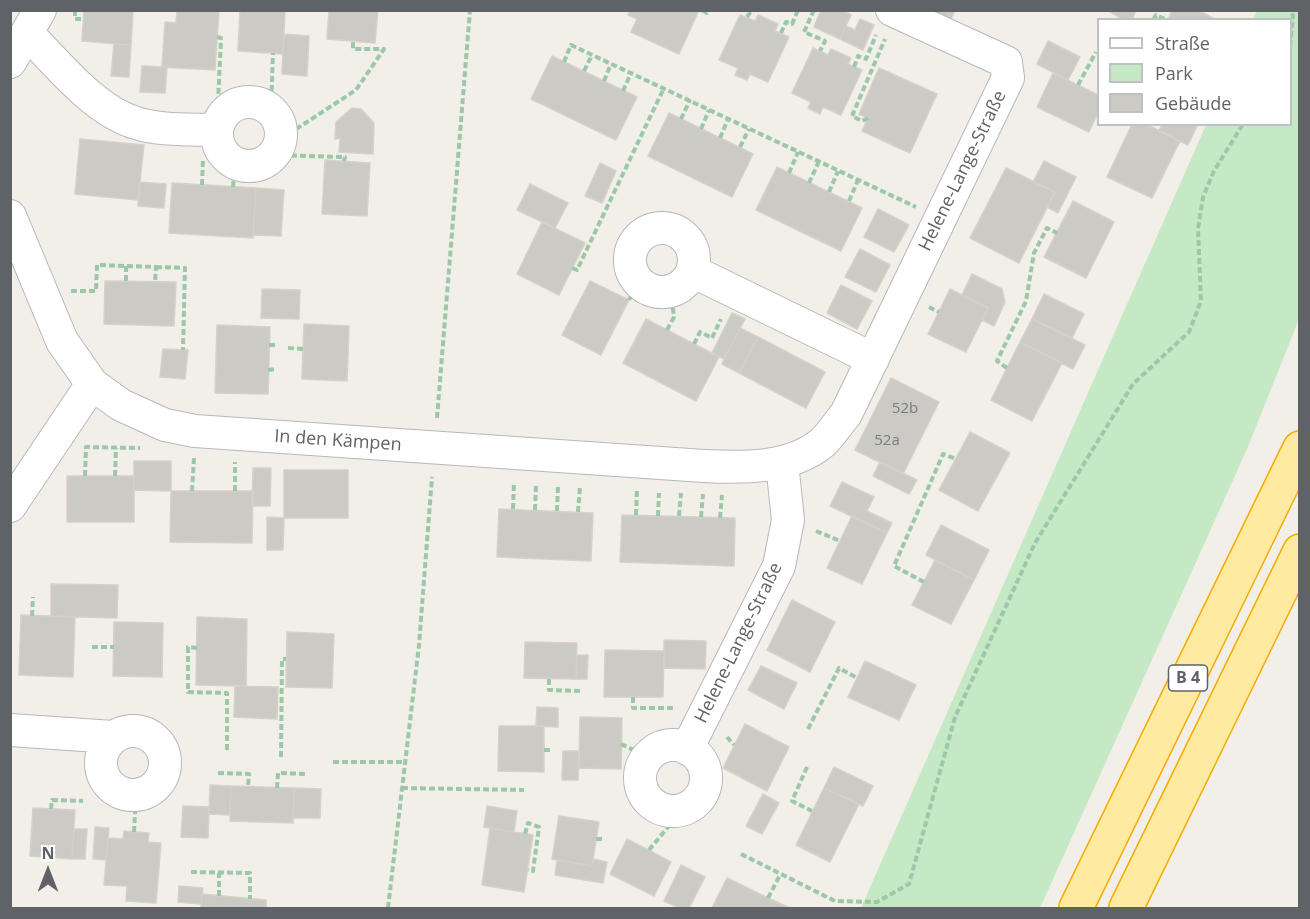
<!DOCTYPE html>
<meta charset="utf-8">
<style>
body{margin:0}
#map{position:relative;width:1310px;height:919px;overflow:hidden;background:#f1efe8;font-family:"Open Sans",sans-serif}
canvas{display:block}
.frame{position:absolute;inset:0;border:12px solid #5f6368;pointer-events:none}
.legend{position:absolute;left:1097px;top:18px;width:195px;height:108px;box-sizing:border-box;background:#fff;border:2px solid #bfc1c3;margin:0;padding:8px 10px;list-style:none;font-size:18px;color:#5f6368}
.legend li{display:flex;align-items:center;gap:12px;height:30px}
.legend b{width:30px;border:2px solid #bfc1c3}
.north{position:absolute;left:18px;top:841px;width:60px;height:60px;-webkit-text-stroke:4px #fff;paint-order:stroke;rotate:0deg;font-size:16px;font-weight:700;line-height:24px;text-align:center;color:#5f6368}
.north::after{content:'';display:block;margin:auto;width:21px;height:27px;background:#5f6368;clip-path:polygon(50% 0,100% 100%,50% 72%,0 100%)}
</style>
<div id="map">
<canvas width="1310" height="919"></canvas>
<div class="frame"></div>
<ul class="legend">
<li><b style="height:8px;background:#fff"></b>Straße</li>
<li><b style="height:16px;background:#c5e8c5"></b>Park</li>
<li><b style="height:16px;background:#cccac5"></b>Gebäude</li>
</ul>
<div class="north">N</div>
</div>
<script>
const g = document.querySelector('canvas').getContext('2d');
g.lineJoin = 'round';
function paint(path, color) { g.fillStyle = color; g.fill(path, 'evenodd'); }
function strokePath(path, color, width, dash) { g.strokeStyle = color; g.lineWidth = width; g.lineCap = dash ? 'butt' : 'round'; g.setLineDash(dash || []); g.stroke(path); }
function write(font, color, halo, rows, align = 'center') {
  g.font = font + ' "Open Sans",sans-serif'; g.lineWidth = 6; g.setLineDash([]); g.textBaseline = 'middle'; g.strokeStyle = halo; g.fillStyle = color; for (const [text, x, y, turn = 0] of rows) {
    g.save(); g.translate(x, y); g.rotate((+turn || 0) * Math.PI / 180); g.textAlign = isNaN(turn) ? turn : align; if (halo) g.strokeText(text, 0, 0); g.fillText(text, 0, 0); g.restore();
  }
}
paint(new Path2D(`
 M1257 10 1299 11V319L1247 449 1040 908H861L1206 125 1290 124V20L1253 19Z`), '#c5e8c5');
const building = new Path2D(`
 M84 10H133L131 45 82 41Z
 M177 10H219L215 70 162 67 165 22 176 23Z
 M240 10H285L283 54 238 51Z
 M329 10H378L375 43 327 39Z
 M630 10H699L679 54 631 32 637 19 628 15Z
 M821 10H842L851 15 840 39 814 27Z
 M934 10H955L948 26 931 18Z
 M1107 10H1136L1132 20H1124Z
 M1172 10H1198L1216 20H1168Z
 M740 15 755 21 758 15 778 24 775 31 789 37 768 82 750 74 747 80 735 75 738 68 719 60Z
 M860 19 874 25 863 50 840 39 846 26 855 30Z
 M284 34 309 36 307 76 282 74Z
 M1048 41 1080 57 1068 80 1037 64Z
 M114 44 131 45 129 77 111 76Z
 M813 48 828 55 831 49 851 58 848 64 862 70 841 115 823 107 820 114 808 108 811 102 792 93Z
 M552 56 637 97 616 140 531 99Z
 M142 66 167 67 165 93 140 92Z
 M879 68 937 94 910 153 862 131 868 118 859 114Z
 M1053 73 1098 95V113L1089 132 1037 107Z
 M352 108 361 109 374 123 373 154 339 152 340 138 335 139 336 122Z
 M669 113 753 154 732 197 648 156Z
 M1132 124H1146L1180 141 1152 198 1107 177Z
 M1162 124H1195L1197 126 1188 145 1159 131Z
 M80 139 144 145 138 200 75 194Z
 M325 160 370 163 367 216 322 214Z
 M1044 161 1076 177 1058 213 1047 207 1055 192 1033 182Z
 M600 163 616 171 602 203 585 196Z
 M777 167 862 208 841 251 756 210Z
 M1006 168 1055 192 1019 263 970 238Z
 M140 182 166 184 164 208 138 206Z
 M172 183 256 188 253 238 169 233Z
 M530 184 568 203 555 228 517 210Z
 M256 188 284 190 281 236 253 235Z
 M1073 201 1114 222 1086 278 1044 257Z
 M878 209 909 225 894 252 864 237Z
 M542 222 585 243 559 295 517 274Z
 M860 249 890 265 876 292 845 277Z
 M972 274 1002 289 1005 302 994 326 982 320 988 308 962 295Z
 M105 281 176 282 174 326 104 324Z
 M590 281 629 300 601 355 562 335Z
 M841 285 872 301 857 329 827 313Z
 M262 289 300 290 299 319 261 318Z
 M950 289 988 308 966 352 928 334Z
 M1044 294 1084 314 1072 338 1032 319Z
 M732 313 745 319 724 359 712 353Z
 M646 319 719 357 696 401 623 363Z
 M1032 319 1085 345 1073 369 1020 342Z
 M304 324 349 326 347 381 302 379Z
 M217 325 270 327 268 394 215 393Z
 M740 328 758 337 739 373 722 364Z
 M758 337 825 372 806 408 739 373Z
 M1020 342 1062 363 1032 421 991 400Z
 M163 349 188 350 185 379 160 377Z
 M891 378 939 402 903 474 855 450Z
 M970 432 1010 453 978 511 939 490Z
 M134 461H171V491L134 490Z
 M880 462 917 480 909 494 873 476Z
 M253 468H271L270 506H252Z
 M284 470H348V518H284Z
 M67 476H134V522H67Z
 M842 482 874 497 867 511 892 523 887 533 830 506Z
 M171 491H253L252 543 170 542Z
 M499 509 593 513 591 561 497 557Z
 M622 515 735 518 734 566 620 562Z
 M852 516 887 533 862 584 827 568Z
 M267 517 284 518 283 550H267Z
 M941 525 989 550 974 580 926 555Z
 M935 560 974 580 951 624 912 605Z
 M51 584 118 585 117 618 51 616Z
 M792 600 835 622 810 672 767 650Z
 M21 615 75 617 73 677 19 675Z
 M197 617 247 619 246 686 196 685Z
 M114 622 163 623 162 677 113 676Z
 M287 632 334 634 332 688 286 687Z
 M664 640 706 641 705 669 664 668Z
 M525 642 577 643 576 679 524 678Z
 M605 650 664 651 663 697H604Z
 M577 655H588L587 679H576Z
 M865 661 916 685 899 720 848 697Z
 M761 666 797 683 784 709 748 690Z
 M235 686 278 687 277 719 234 717Z
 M537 707 558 708V727L536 726Z
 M580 717 622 718 621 769 579 768Z
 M745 724 789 747 767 791 723 768Z
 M499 726H544V772L498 771Z
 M563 751H579L578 780H562Z
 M834 767 873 786 863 806 824 788Z
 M210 785 231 786 230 815 209 814Z
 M231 786 294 788 293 823 230 821Z
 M294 788 321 789 320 818H293Z
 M824 788 859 804 830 862 796 845Z
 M763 794 779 803 762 834 746 826Z
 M183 806 209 807 208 838 181 837Z
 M487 806 517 811 514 832 484 827Z
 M33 808 75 810 72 859 30 856Z
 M559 816 599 822 592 866 552 859Z
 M95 827 109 828 106 860 93 859Z
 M490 828 533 835 524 892 482 885Z
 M74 829H87L85 859H72Z
 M124 831 149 833 148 842 161 843 156 903 126 901 127 886 104 885 108 838 123 839Z
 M627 839 671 862 654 896 610 874Z
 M593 859 607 862 603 883 555 875 557 860 592 866Z
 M681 865 705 877 689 908H680L664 901Z
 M727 878 768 898 790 908H712Z
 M179 886 203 888 201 904 178 902Z
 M202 894 266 900V908H201Z`);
paint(building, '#cccac5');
strokePath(building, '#d6d1c6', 1.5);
const minor = new Path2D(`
 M28 34C57 63 93 109 133 122 159 131 189 129 216 130
 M10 62 40 10
 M217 134a32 32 0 1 1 64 0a32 32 0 1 1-64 0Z
 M10 216 62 341 92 384 121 405 165 425 195 431 704 466C742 468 791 469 822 443 831 435 838 423 846 414L1008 78 1006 62 892 10
 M630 260a32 32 0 1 1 64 0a32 32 0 1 1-64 0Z
 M692 271 873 359
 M10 506 92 384
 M10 730 113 737
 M101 763a32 32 0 1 1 64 0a32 32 0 1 1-64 0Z
 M640 778a33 33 0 1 1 66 0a33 33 0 1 1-66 0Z
 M687 749 779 566 788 520 782 463`);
const trunk = new Path2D(`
 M1076 908 1300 448
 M1126 908 1300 551`);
strokePath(minor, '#b5b8bc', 34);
strokePath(trunk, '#f9ab00', 36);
strokePath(new Path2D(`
 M75 10V19H83
 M702 10 707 13 709 10
 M814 10 804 32 825 41 820 51
 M747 17 752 10
 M1153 20 1156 15 1167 20
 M781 33 786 22 792 24 798 10
 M217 37 221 38 218 102
 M1290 46 1293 16 1291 10
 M564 62 571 45 916 207
 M854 67 858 56 866 59 876 35
 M584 71 592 55
 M604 81 611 64
 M1078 85 1096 52
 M623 91 631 73
 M271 109 273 53
 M868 118 862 121 852 116 885 39
 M681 119 690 100
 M701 129 709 110
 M720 138 728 119
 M281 139 356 90 384 49H353V41
 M740 147 749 129
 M273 155 345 157 344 161
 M789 173 798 152
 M809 183 819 161
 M202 185 203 159
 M233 187 235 163
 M829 192 838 171
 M849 201 858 180
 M126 266V281
 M156 267 185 268 183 350
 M572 268 577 270 664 88
 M71 291H96L97 265 156 267 155 282
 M629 300 638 281
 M929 307 939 312
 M667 330 674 317 671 294
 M694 344 700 332 712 338 721 319
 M269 345H276
 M288 348 304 349
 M1007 368 997 361 1026 301 1034 253 1047 228 1057 233
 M268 370 275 369
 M437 418 470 10
 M85 476 86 447 140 448
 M115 476 116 448
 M192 491 194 458
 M235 491V462
 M513 509 514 483
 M535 510 536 484
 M557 511 558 485
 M578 512 580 486
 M636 515 637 489
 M658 516 659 493
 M679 516 681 493
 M701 517 703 494
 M720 518 722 495
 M816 531 840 541
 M924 582 894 566 943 454 956 459
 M32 616 33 597
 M92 647H114
 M197 648 188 647V692L227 693V753
 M549 679V690L582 691
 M633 697V708H675
 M808 729 839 668 857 678
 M727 737 734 745
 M621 744 648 757
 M544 750H551
 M281 757 282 659H286
 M333 762H405
 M807 767 792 801 812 811
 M218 773 249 774 248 787
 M277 788 278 773 307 774
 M402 788 524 790
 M51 809 52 800 83 801
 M134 832 136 795
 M525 834 528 823 539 827 533 871 528 870
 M596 839H603
 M649 850 682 810
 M741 854 835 901 877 902 909 884 955 717 1035 543 1133 384 1189 332 1201 301 1198 229 1203 197 1214 171 1243 124
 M191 872 250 873V899
 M219 896V873
 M768 898 780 875
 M388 908 419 645 432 477`), '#9cc7a9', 4, [6, 3]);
strokePath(minor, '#fff', 32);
strokePath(trunk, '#feeaa1', 33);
write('15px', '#7a7d7f', null, [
 ["52b",905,409],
 ["52a",887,441]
]);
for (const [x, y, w] of [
 [1188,678,39]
]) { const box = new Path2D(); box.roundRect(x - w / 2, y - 13, w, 26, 4.5); g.fillStyle = '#fff'; g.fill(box); strokePath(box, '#5f6368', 1.5); }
write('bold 16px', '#5f6368', null, [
 ["B 4",1188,678]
]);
write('18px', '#5f6368', '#fff', [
 ["Helene-Lange-Straße",963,171,-64],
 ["In den Kämpen",338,441,4],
 ["Helene-Lange-Straße",739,643,-64]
]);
</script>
